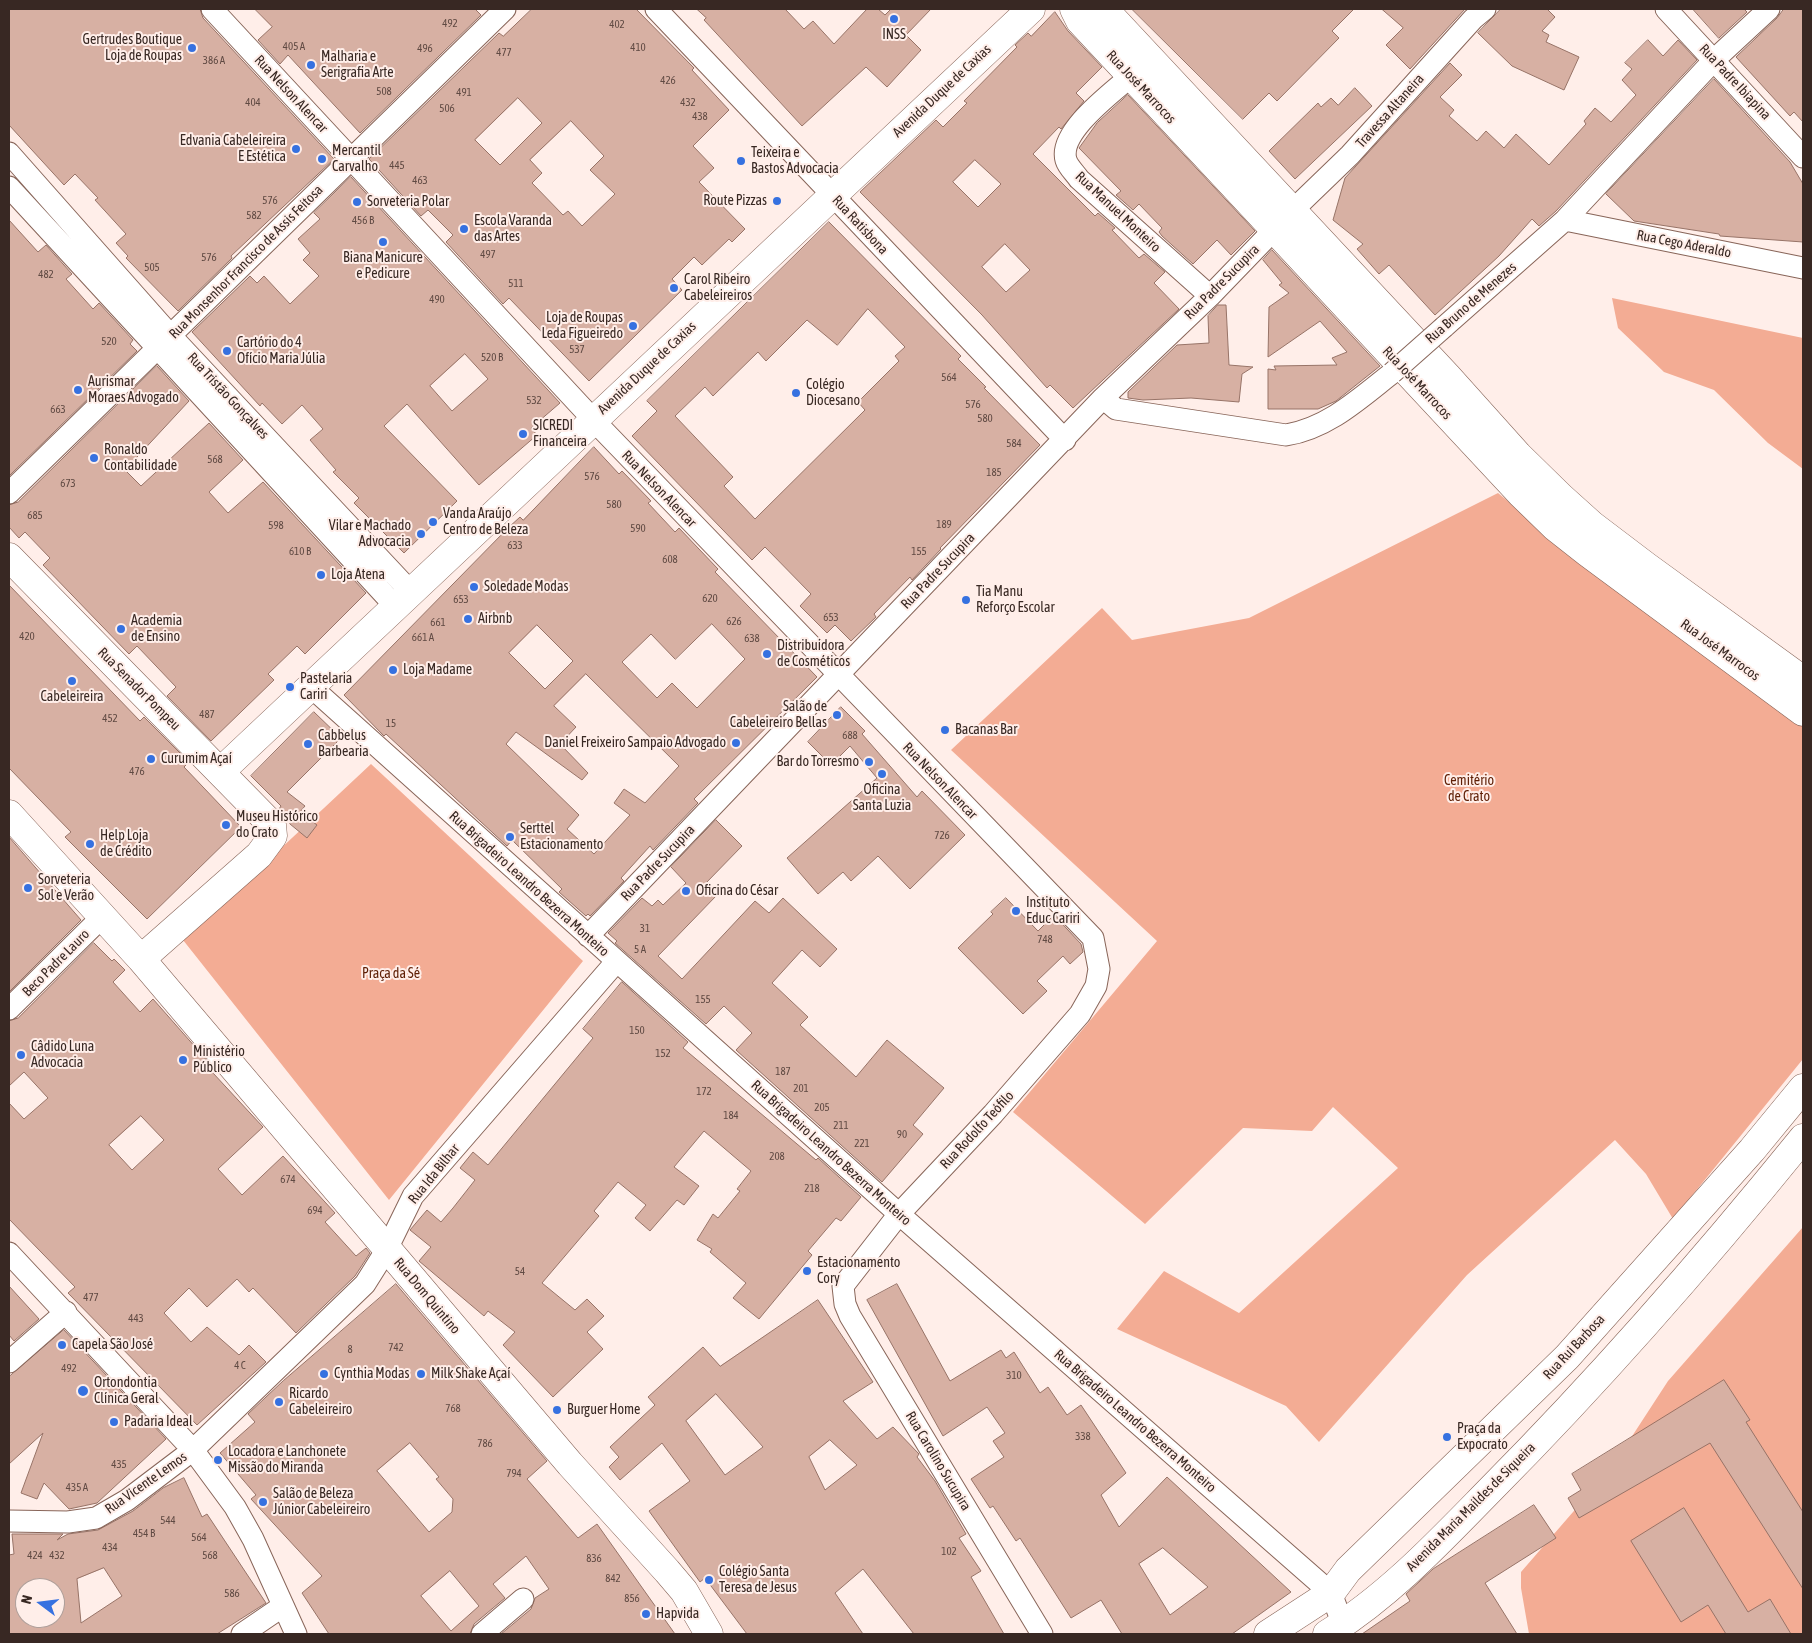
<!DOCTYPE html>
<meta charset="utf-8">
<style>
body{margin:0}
#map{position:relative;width:1812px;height:1643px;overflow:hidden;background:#ffeee9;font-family:"Asap Condensed",sans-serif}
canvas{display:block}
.frame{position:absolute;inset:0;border:10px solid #382823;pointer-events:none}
.north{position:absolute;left:15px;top:1578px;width:50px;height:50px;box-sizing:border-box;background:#ffeee9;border:1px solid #af9f9a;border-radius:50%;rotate:285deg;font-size:14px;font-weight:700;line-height:20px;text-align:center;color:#382823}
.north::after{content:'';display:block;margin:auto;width:18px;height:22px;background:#3671e0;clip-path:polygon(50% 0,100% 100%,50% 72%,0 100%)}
</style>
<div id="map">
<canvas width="1812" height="1643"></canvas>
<div class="frame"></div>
<div class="north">N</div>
</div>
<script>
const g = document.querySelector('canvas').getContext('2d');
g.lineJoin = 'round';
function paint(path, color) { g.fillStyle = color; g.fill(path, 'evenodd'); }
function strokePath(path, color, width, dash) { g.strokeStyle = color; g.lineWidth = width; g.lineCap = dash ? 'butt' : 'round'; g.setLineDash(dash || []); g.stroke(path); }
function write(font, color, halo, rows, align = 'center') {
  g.font = font + ' "Asap Condensed",sans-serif'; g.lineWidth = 4; g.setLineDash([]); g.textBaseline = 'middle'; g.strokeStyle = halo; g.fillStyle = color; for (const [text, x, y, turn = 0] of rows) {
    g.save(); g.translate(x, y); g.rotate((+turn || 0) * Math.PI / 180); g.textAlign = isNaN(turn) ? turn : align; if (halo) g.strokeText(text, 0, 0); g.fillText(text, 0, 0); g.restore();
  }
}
paint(new Path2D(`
 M1612 298 1803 338V469L1768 443 1714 390 1664 372 1618 328Z
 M1498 493 1587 566 1803 725V1059L1673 1219 1646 1174 1615 1140 1467 1275 1319 1442 1286 1406 1117 1329 1164 1271 1239 1313 1398 1168 1333 1107 1312 1131 1243 1128 1145 1224 1013 1112 1157 941 951 750 1102 608 1132 640 1249 618Z
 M371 764 583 961 389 1200 183 940Z
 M1803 1227V1634H1529L1521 1588V1572L1612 1467 1668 1381Z`), '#f3ac94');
const building = new Path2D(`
 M9 9H200L203 18 334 159 231 256 232 258 178 311 126 258 128 256 116 243 126 234 95 200 98 198 75 174 64 185 9 125Z
 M255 9H475L481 15 360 133 288 55 280 64 258 40 272 27Z
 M532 9H636L694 68 692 70 729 110 693 146 714 168 699 182 745 229 732 242 729 239 702 265 694 257 672 279 682 290 589 381 509 298 503 304 446 242 453 235 428 210 421 216 369 159 499 33 503 36ZM518 98 542 123 500 165 475 140ZM571 121 604 156 590 170 615 194 582 226 568 211 563 215 532 183 542 173 530 160Z
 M697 9H785L804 29 813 21 834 44 867 9H878L885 15 891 9H931L906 35 921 50 887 87 866 67 802 126 704 20 706 18Z
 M1132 9H1354L1332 31 1339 38 1277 101 1269 93 1243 119Z
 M1382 9H1465L1410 69 1386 45 1403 28Z
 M1501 9H1547L1555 17 1542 31 1549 35 1546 42 1579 57 1564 90 1512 66 1478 33Z
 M1693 9H1744L1747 12 1719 38Z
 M1784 9H1803V122L1794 112 1790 116 1736 57 1777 18Z
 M1055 12 1068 31 1102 67 1076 93 1084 101 1061 129 1059 127 1033 154 1095 216 1098 213 1115 228 1112 230 1139 258 1144 254 1165 272 1154 283 1179 309 1073 408 1050 385 1047 388 982 315 860 192 936 120 943 127 967 103 964 101 1017 47 1015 45 1028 33 1031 36ZM975 160 1001 184 978 207 953 182ZM1005 244 1030 270 1006 292 982 267Z
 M1648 40 1663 56 1678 40 1697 60 1556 211 1539 226 1532 219 1499 256 1435 315 1389 265 1379 274 1357 249 1363 244 1333 220 1345 178 1450 63 1462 75 1440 97 1454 110 1449 116 1477 141 1486 131 1504 148 1516 134 1549 165 1586 124 1584 121 1595 108 1611 122 1636 95 1622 80 1632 69 1625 63Z
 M1714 79 1790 162 1803 184V242L1720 236 1719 234 1634 221 1606 194Z
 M1355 88 1372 106 1295 179 1269 151 1318 103 1321 107 1331 98 1338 105Z
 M1128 95 1255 231 1231 255 1217 240 1193 264 1162 236 1159 232 1162 228 1139 204 1133 210 1116 195 1121 191 1079 148 1097 123Z
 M351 177 560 403 531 428 537 435 479 485 407 404 384 426 457 501 404 553 354 503 359 498 333 472 336 470 310 440 323 429 302 405 282 424 262 403 260 406 192 332 250 276 257 283 264 276 290 304 319 276 303 260 310 253 298 239 320 219 314 213ZM465 354 488 379 452 411 430 386Z
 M9 220 38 252 46 245 72 274 66 279 93 309 99 303 133 340 130 344 137 351 9 476Z
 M829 222 961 356 958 359 986 387 984 388 1040 445 940 548 941 549 912 580 910 577 874 614 876 617 851 641 835 625 827 633 800 606 811 594 765 547 752 560 632 436 657 411 647 401ZM868 309 905 347 895 356 899 361 858 402 865 410 755 519 724 486 733 477 675 416 705 387 713 396 758 352 766 361 807 320 837 345Z
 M1272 250 1380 366 1336 401 1318 409H1268V369L1276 370 1274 366 1337 365 1332 358 1347 352 1320 321 1268 357 1269 307 1289 293 1279 285 1282 283 1263 260Z
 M1218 305H1226L1229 365 1253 367 1242 374 1239 402 1191 398 1143 400 1128 398V392L1177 345 1209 343 1208 316Z
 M157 366 189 401 125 470 141 486 209 423 243 460 209 492 228 513 263 482 366 593 305 654 297 646 268 674 274 680 211 741 167 696 176 687 137 646 129 654 43 565 50 558 25 532 19 538 9 527V505L18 502Z
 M594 447 619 474 622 471 651 501 648 503 675 532 679 528 718 569 715 572 817 677 694 799 698 803 653 850 650 846 621 878 624 881 590 916 588 914 586 916 559 892 562 889 512 840 507 846 386 734 384 736 344 695 508 528 520 517 523 520ZM712 624 745 659 697 708 672 683 657 698 622 662 651 634 675 659ZM537 625 573 661 545 689 509 653ZM586 674 679 766 645 803 624 789 614 803 630 815 594 854 567 829 579 815 506 744 516 732 582 780 588 773 560 744 576 727 554 706Z
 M9 585 140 721 144 717 189 762 184 767 241 827 147 919 65 837 71 832 9 768Z
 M841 707 865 731 862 734 917 797 922 791 965 835 910 889 878 856 851 881 843 872 818 894 787 858 877 778 850 746 831 765 808 742Z
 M314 712 341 738 287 792 305 806 293 820 279 809 281 806 251 776Z
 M300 812 317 825 307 838 290 824Z
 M716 820 742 846 705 884 717 895 658 956 682 979 755 901 769 913 783 898 837 949 820 967 802 950 772 983 808 1017 800 1025 856 1077 887 1040 944 1088 913 1125 923 1134 882 1182 736 1050 752 1033 724 1006 706 1024 615 943 617 941 608 933 642 898 652 906 658 900 663 905 686 883 671 867Z
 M9 837 81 920 9 992Z
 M1006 898 1038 931 1054 915 1081 944 1083 952 1070 964 1063 956 1037 981 1047 991 1023 1014 958 948 993 914 991 912Z
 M94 943 112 961 114 959 125 970 113 982 140 1012 153 999 204 1057 215 1071 213 1073 263 1127 218 1169 242 1195 283 1156 335 1213 325 1222 356 1256 366 1248 370 1253 355 1276 296 1333 253 1288 249 1292 237 1279 207 1307 189 1288 164 1313 191 1342 207 1327 239 1355 249 1345 266 1362 197 1425 68 1293 75 1287 9 1219V1103L24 1119 48 1098 24 1072 9 1086V1021L18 1018ZM141 1116 164 1140 132 1170 109 1145Z
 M622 982 688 1042 683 1048 816 1160 818 1158 861 1197 841 1221 836 1218 808 1251 812 1255 759 1319 733 1298 746 1283 710 1252 712 1249 697 1240 713 1214 718 1218 740 1191 737 1189 751 1171 704 1131 674 1167 699 1186 684 1205 677 1200 650 1231 635 1218 646 1205 618 1182 594 1211 599 1216 542 1283 575 1310 587 1299 604 1316 587 1332 603 1349 553 1397 503 1345 515 1332 488 1311 484 1316 419 1261 431 1247 410 1230 427 1210 441 1222 453 1208 475 1180 460 1168 473 1152 488 1165 593 1038 583 1029Z
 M396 1284 547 1461 527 1479 578 1538 597 1524 675 1634H501L531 1609 535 1598 549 1589 526 1556 493 1584 505 1598 474 1624 470 1634H329L302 1593 322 1576 251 1499 256 1495 220 1453 255 1422 248 1414 283 1381ZM410 1443 439 1477 436 1479 453 1499 452 1512 429 1532 377 1471ZM450 1571 479 1606 451 1631 421 1596Z
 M897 1284 950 1381 1001 1350 1006 1358 1014 1352 1040 1393 1048 1387 1067 1415 1081 1405 1126 1473 1101 1495 1119 1527 1167 1477 1291 1592 1232 1634H1122L1101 1600 1071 1618 1020 1538 1016 1541 993 1506 990 1508 971 1479 1004 1457 993 1441 1005 1433 987 1407 943 1436 867 1300ZM1163 1548 1208 1587 1170 1615 1139 1564Z
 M9 1286 39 1319 14 1341 9 1335Z
 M818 1300 873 1382 843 1401 877 1439 893 1427 919 1454 917 1457 935 1481 966 1534 959 1538 981 1571 971 1577 1004 1634H914L863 1569 835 1593 863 1634H747L705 1578 700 1582 649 1511 690 1481 662 1443 620 1480 609 1467 619 1457 610 1447 655 1405 648 1397 703 1347 720 1366ZM716 1394 763 1447 725 1475 686 1421ZM830 1440 857 1465 825 1490 809 1457Z
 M64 1330 166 1439 97 1503 69 1509 44 1483 37 1499 21 1493 43 1433 9 1464V1377Z
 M1724 1380 1750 1420 1746 1422 1803 1512V1589L1710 1443 1579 1518 1568 1498 1581 1490 1572 1474Z
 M184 1478 202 1517 207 1514 266 1603 217 1634H9V1555L14 1554 12 1534H63L57 1540 68 1534 98 1530 133 1511 163 1488ZM104 1568 122 1596 81 1623 77 1579ZM25 1588H55V1618H25Z
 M1534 1505 1556 1538 1485 1583 1517 1634H1362L1410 1601 1406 1594 1433 1569Z
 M1684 1508 1748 1612 1770 1599 1791 1634H1726L1708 1605 1681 1622 1631 1541Z`);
paint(building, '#d7b0a3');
strokePath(building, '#977367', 1);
const street = new Path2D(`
 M212 9 601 428 1093 938 1099 969 1096 986 1080 1014 993 1114 899 1214 843 1286 845 1304 850 1316 1042 1634
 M656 9 1065 440
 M1666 9 1803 157
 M1131 76C1112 93 1058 132 1066 160 1068 167 1075 173 1079 179L1210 296
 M9 153 171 336 410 591
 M9 187 395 606
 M1565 220 1803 268
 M1444 327 1565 220 1715 59 1769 9
 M1103 398 1116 409 1286 435C1328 428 1359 399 1392 373
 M9 493 505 9
 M310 686 899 1214 1331 1593 1343 1625
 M588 936 1103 398 1210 296 1293 210 1350 155 1473 19 1485 9
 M9 1009 103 916
 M9 1253 193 1450 235 1507 253 1539 296 1634
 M9 1362 66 1312
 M9 1521 68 1522 96 1518 127 1500 193 1450 365 1284 387 1249 413 1196 616 962
 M242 1634 283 1606
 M482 1634 523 1599`);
const secondary = new Path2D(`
 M1074 9 1080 21 1521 494 1555 527 1588 553 1803 712
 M1104 9 1448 377 1518 455 1562 498 1592 525 1646 566 1803 680
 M9 557 272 825 273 836 259 855 141 959
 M221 771 1031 9
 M9 814 141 959 570 1464 667 1571 684 1591 709 1634
 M1268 1634 1331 1593 1348 1570 1567 1357 1752 1150 1803 1088
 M1327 1634C1389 1596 1441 1540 1491 1489 1601 1378 1705 1259 1803 1138`);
strokePath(street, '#886559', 23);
strokePath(secondary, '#886559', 29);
strokePath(street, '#fff', 21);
strokePath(secondary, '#fff', 28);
const streetBridge = new Path2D(`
 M1392 373 1444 327`);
strokePath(streetBridge, '#886559', 23, []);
strokePath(streetBridge, '#fff', 21);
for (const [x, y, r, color] of [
 [894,19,5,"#3671e0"],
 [192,48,5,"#3671e0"],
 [311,65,5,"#3671e0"],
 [296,149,5,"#3671e0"],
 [322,159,5,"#3671e0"],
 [741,161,5,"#3671e0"],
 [777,201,5,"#3671e0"],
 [357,202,5,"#3671e0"],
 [464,229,5,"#3671e0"],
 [383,242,5,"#3671e0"],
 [674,288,5,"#3671e0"],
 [633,326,5,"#3671e0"],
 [227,351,5,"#3671e0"],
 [78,390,5,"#3671e0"],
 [796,393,5,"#3671e0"],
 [523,434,5,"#3671e0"],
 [94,458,5,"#3671e0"],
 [433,522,5,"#3671e0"],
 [421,534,5,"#3671e0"],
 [321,575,5,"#3671e0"],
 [474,587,5,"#3671e0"],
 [966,600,5,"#3671e0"],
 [468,619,5,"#3671e0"],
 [121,629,5,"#3671e0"],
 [767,654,5,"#3671e0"],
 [393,670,5,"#3671e0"],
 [72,681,5,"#3671e0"],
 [290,687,5,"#3671e0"],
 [837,715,5,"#3671e0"],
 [945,730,5,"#3671e0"],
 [736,743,5,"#3671e0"],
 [308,744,5,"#3671e0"],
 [151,759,5,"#3671e0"],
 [869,762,5,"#3671e0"],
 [882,774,5,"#3671e0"],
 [226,825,5,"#3671e0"],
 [510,837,5,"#3671e0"],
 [90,844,5,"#3671e0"],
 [28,888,5,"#3671e0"],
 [686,891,5,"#3671e0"],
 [1016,911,5,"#3671e0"],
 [21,1055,5,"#3671e0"],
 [183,1060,5,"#3671e0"],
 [807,1271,5,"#3671e0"],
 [62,1345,5,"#3671e0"],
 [324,1374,5,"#3671e0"],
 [421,1374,5,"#3671e0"],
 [83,1391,6,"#3671e0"],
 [279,1402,5,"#3671e0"],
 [557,1410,5,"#3671e0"],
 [114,1422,5,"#3671e0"],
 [1447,1437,5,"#3671e0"],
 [218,1460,5,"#3671e0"],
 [263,1502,5,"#3671e0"],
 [709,1580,5,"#3671e0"],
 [646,1614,5,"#3671e0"]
]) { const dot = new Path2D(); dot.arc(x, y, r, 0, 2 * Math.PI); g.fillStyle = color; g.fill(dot); strokePath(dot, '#ffeee9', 2); }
write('11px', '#604a43', null, [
 ["492",450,24],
 ["402",617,25],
 ["405 A",294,47],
 ["410",638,48],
 ["496",425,49],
 ["477",504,53],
 ["386 A",214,61],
 ["426",668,81],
 ["508",384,92],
 ["491",464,93],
 ["404",253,103],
 ["432",688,103],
 ["506",447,109],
 ["438",700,117],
 ["445",397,166],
 ["463",420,181],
 ["576",270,201],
 ["582",254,216],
 ["456 B",363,221],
 ["497",488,255],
 ["576",209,258],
 ["505",152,268],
 ["482",46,275],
 ["511",516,284],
 ["490",437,300],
 ["520",109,342],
 ["537",577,350],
 ["520 B",492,358],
 ["564",949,378],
 ["532",534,401],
 ["576",973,405],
 ["663",58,410],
 ["580",985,419],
 ["584",1014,444],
 ["568",215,460],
 ["185",994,473],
 ["576",592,477],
 ["673",68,484],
 ["580",614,505],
 ["685",35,516],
 ["189",944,525],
 ["598",276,526],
 ["590",638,529],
 ["633",515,546],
 ["610 B",300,552],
 ["155",919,552],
 ["608",670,560],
 ["620",710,599],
 ["653",461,600],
 ["653",831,618],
 ["626",734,622],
 ["661",438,623],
 ["420",27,637],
 ["661 A",423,638],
 ["638",752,639],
 ["487",207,715],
 ["452",110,719],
 ["15",391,724],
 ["688",850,736],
 ["476",137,772],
 ["726",942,836],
 ["31",645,929],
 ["748",1045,940],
 ["5 A",640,950],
 ["155",703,1000],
 ["150",637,1031],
 ["152",663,1054],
 ["187",783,1072],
 ["201",801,1089],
 ["172",704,1092],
 ["205",822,1108],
 ["184",731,1116],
 ["211",841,1126],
 ["90",902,1135],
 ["221",862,1144],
 ["208",777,1157],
 ["674",288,1180],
 ["218",812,1189],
 ["694",315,1211],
 ["54",520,1272],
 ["477",91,1298],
 ["443",136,1319],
 ["742",396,1348],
 ["8",350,1350],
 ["4 C",240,1366],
 ["492",69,1369],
 ["310",1014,1376],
 ["768",453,1409],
 ["338",1083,1437],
 ["786",485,1444],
 ["435",119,1465],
 ["794",514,1474],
 ["435 A",77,1488],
 ["544",168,1521],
 ["454 B",144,1534],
 ["564",199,1538],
 ["434",110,1548],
 ["102",949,1552],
 ["424",35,1556],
 ["432",57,1556],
 ["568",210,1556],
 ["836",594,1559],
 ["842",613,1579],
 ["586",232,1594],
 ["856",632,1599]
]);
write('14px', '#382823', '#ffeee9', [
 ["INSS",894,35,"center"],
 ["Gertrudes Boutique",182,40,"right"],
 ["Loja de Roupas",182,56,"right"],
 ["Malharia e",321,57],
 ["Serigrafia Arte",321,73],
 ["Edvania Cabeleireira",286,141,"right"],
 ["E Estética",286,157,"right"],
 ["Mercantil",332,151],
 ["Carvalho",332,167],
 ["Teixeira e",751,153],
 ["Bastos Advocacia",751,169],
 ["Route Pizzas",767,201,"right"],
 ["Sorveteria Polar",367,202],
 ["Escola Varanda",474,221],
 ["das Artes",474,237],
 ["Biana Manicure",383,258,"center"],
 ["e Pedicure",383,274,"center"],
 ["Carol Ribeiro",684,280],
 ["Cabeleireiros",684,296],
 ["Loja de Roupas",623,318,"right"],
 ["Leda Figueiredo",623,334,"right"],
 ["Cartório do 4",237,343],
 ["Ofício Maria Júlia",237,359],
 ["Aurismar",88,382],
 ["Moraes Advogado",88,398],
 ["Colégio",806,385],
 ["Diocesano",806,401],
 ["SICREDI",533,426],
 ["Financeira",533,442],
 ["Ronaldo",104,450],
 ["Contabilidade",104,466],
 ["Vanda Araújo",443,514],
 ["Centro de Beleza",443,530],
 ["Vilar e Machado",411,526,"right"],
 ["Advocacia",411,542,"right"],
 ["Loja Atena",331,575],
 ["Soledade Modas",484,587],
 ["Tia Manu",976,592],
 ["Reforço Escolar",976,608],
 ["Airbnb",478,619],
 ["Academia",131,621],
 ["de Ensino",131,637],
 ["Distribuidora",777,646],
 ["de Cosméticos",777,662],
 ["Loja Madame",403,670],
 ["Pastelaria",300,679],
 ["Cariri",300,695],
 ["Cabeleireira",72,697,"center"],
 ["Salão de",827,707,"right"],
 ["Cabeleireiro Bellas",827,723,"right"],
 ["Bacanas Bar",955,730],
 ["Cabbelus",318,736],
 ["Barbearia",318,752],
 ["Daniel Freixeiro Sampaio Advogado",726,743,"right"],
 ["Curumim Açaí",161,759],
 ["Bar do Torresmo",859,762,"right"],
 ["Oficina",882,790,"center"],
 ["Santa Luzia",882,806,"center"],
 ["Museu Histórico",236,817],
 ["do Crato",236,833],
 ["Serttel",520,829],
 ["Estacionamento",520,845],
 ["Help Loja",100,836],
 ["de Crédito",100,852],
 ["Sorveteria",38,880],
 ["Sol e Verão",38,896],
 ["Oficina do César",696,891],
 ["Instituto",1026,903],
 ["Educ Cariri",1026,919],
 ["Câdido Luna",31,1047],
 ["Advocacia",31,1063],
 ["Ministério",193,1052],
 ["Público",193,1068],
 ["Estacionamento",817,1263],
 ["Cory",817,1279],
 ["Capela São José",72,1345],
 ["Cynthia Modas",334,1374],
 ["Milk Shake Açaí",431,1374],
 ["Ortondontia",94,1383],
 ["Clínica Geral",94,1399],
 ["Ricardo",289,1394],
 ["Cabeleireiro",289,1410],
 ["Burguer Home",567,1410],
 ["Padaria Ideal",124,1422],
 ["Praça da",1457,1429],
 ["Expocrato",1457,1445],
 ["Locadora e Lanchonete",228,1452],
 ["Missão do Miranda",228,1468],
 ["Salão de Beleza",273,1494],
 ["Júnior Cabeleireiro",273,1510],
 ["Colégio Santa",719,1572],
 ["Teresa de Jesus",719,1588],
 ["Hapvida",656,1614]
], 'left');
write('14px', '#382823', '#ffeee9', [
 ["Rua Padre Ibiapina",1735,82,47],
 ["Rua José Marrocos",1141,87,47],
 ["Avenida Duque de Caxias",942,91,-43],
 ["Rua Nelson Alencar",291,94,47],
 ["Travessa Altaneira",1390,111,-48],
 ["Rua Manuel Monteiro",1118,212,43],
 ["Rua Ratisbona",860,225,47],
 ["Rua Cego Aderaldo",1684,244,11],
 ["Rua Monsenhor Francisco de Assis Feitosa",246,262,-45],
 ["Rua Padre Sucupira",1222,282,-45],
 ["Rua Bruno de Menezes",1471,303,-41],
 ["Avenida Duque de Caxias",647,368,-43],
 ["Rua José Marrocos",1417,383,47],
 ["Rua Tristão Gonçalves",228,396,47],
 ["Rua Nelson Alencar",659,489,46],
 ["Rua Padre Sucupira",938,571,-46],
 ["Rua José Marrocos",1720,650,36],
 ["Rua Senador Pompeu",139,689,45],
 ["Rua Nelson Alencar",940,781,46],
 ["Rua Padre Sucupira",658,863,-46],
 ["Rua Brigadeiro Leandro Bezerra Monteiro",529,884,42],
 ["Beco Padre Lauro",56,963,-45],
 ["Rua Rodolfo Teófilo",977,1130,-47],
 ["Rua Brigadeiro Leandro Bezerra Monteiro",831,1153,42],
 ["Rua Ida Bilhar",434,1174,-51],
 ["Rua Dom Quintino",427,1296,50],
 ["Rua Rui Barbosa",1574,1347,-47],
 ["Rua Brigadeiro Leandro Bezerra Monteiro",1135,1421,41],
 ["Rua Carolino Sucupira",938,1461,59],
 ["Rua Vicente Lemos",146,1483,-35],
 ["Avenida Maria Maildes de Siqueira",1471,1507,-45]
]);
write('14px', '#5f1f05', '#ffeee9', [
 ["Cemitério",1469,781],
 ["de Crato",1469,797],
 ["Praça da Sé",391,974]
]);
</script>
